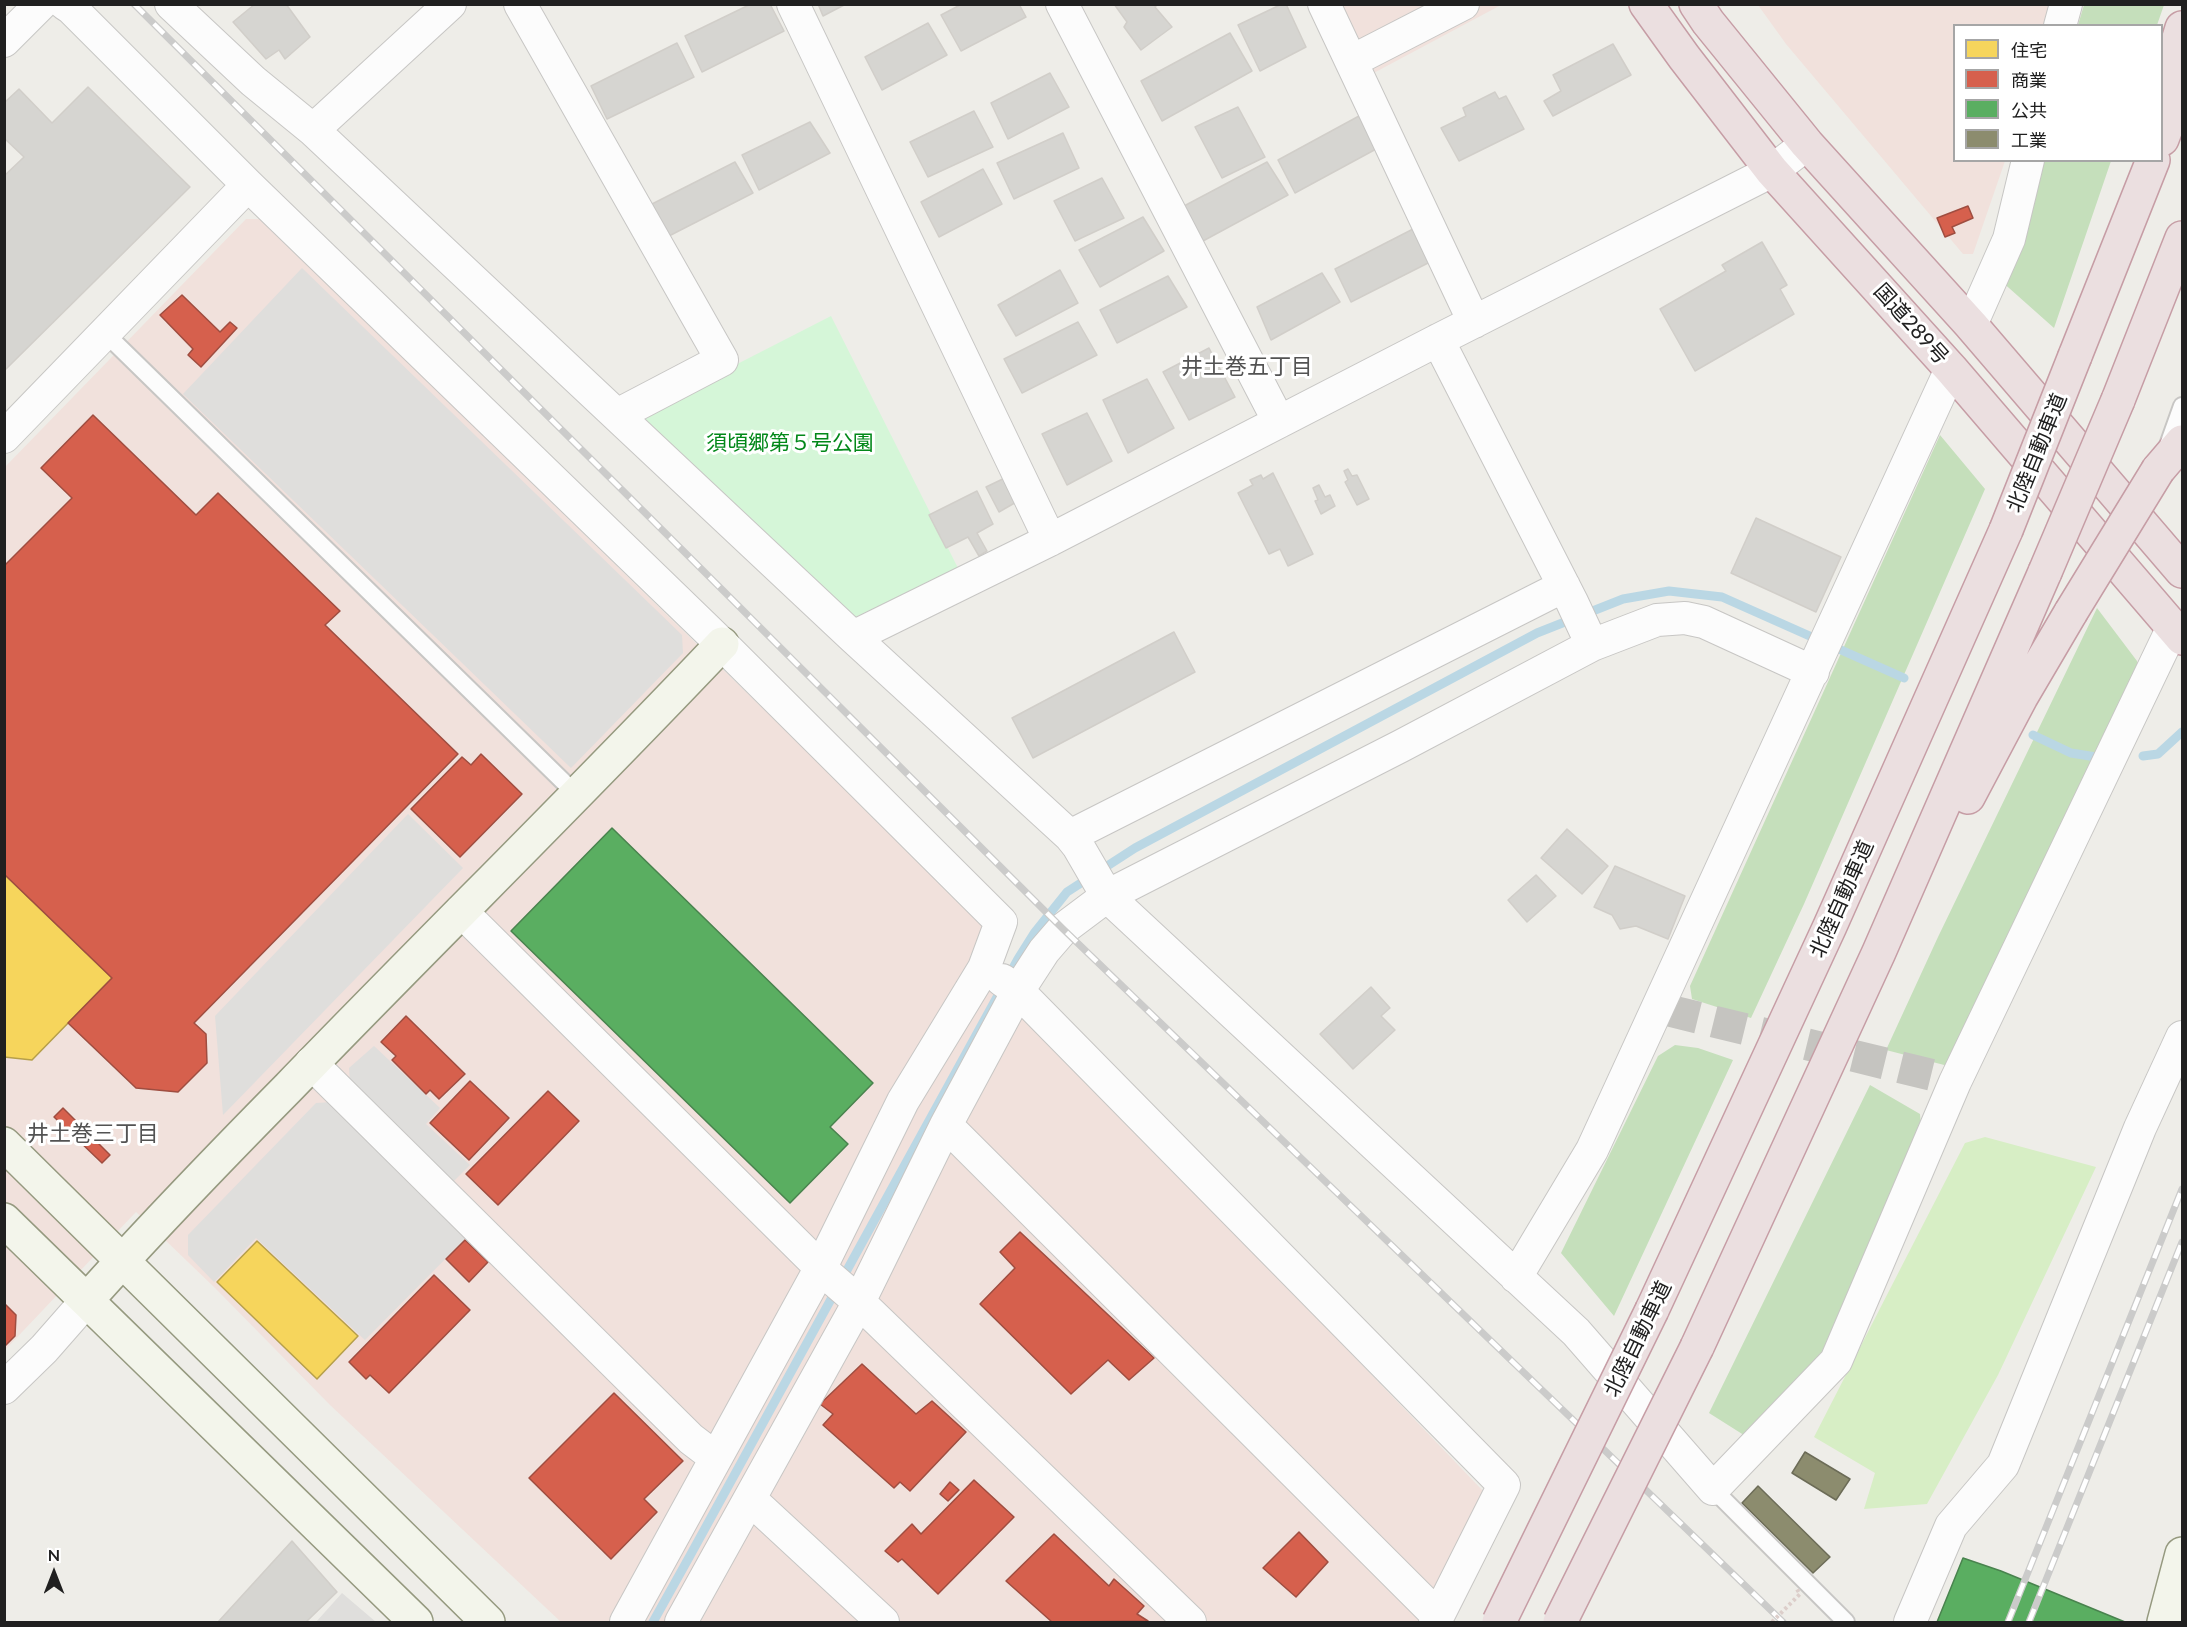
<!DOCTYPE html>
<meta charset="utf-8">
<style>
body{margin:0}
#map{position:relative;width:2187px;height:1627px;overflow:hidden;background:#eeede8;font-family:Lato,"Noto Sans JP",sans-serif}
canvas{display:block}
.frame{position:absolute;inset:0;border:6px solid #202020;pointer-events:none}
.legend{position:absolute;left:1953px;top:24px;width:210px;height:138px;box-sizing:border-box;background:#fff;border:2px solid #a6a6a6;margin:0;padding:8px 10px;list-style:none;font-size:18px;color:#202020}
.legend li{display:flex;align-items:center;gap:12px;height:30px}
.legend b{width:30px;border:2px solid #a6a6a6}
.north{position:absolute;left:24px;top:1543px;width:60px;height:60px;-webkit-text-stroke:4px #fff;paint-order:stroke;rotate:0deg;font-size:16px;font-weight:700;line-height:24px;text-align:center;color:#202020}
.north::after{content:'';display:block;margin:auto;width:21px;height:27px;background:#202020;clip-path:polygon(50% 0,100% 100%,50% 72%,0 100%)}
</style>
<div id="map">
<canvas width="2187" height="1627"></canvas>
<div class="frame"></div>
<ul class="legend">
<li><b style="height:16px;background:#f6d55c"></b>住宅</li>
<li><b style="height:16px;background:#d6604d"></b>商業</li>
<li><b style="height:16px;background:#5aae61"></b>公共</li>
<li><b style="height:16px;background:#8c8c6e"></b>工業</li>
</ul>
<div class="north">N</div>
</div>
<script>
const g = document.querySelector('canvas').getContext('2d');
g.lineJoin = 'round';
function paint(path, color) { g.fillStyle = color; g.fill(path, 'evenodd'); }
function strokePath(path, color, width, dash) { g.strokeStyle = color; g.lineWidth = width; g.lineCap = dash ? 'butt' : 'round'; g.setLineDash(dash || []); g.stroke(path); }
function write(font, color, halo, rows, align = 'center') {
  g.font = font + ' Lato,"Noto Sans JP",sans-serif'; g.lineWidth = 6; g.setLineDash([]); g.textBaseline = 'middle'; g.strokeStyle = halo; g.fillStyle = color; for (const [text, x, y, turn = 0] of rows) {
    g.save(); g.translate(x, y); g.rotate((+turn || 0) * Math.PI / 180); g.textAlign = isNaN(turn) ? turn : align; if (halo) g.strokeText(text, 0, 0); g.fillText(text, 0, 0); g.restore();
  }
}
paint(new Path2D(`
 M1335 5H1501L1370 75Z
 M1758 5H2059L2051 25 1954 26V160L2005 161 1973 254H1963L1786 44Z
 M246 219H261L988 928 970 956 1484 1492 1419 1622H561L330 1405 215 1288 136 1212 5 1350V467Z`), '#f1e1dc');
paint(new Path2D(`
 M1985 1137 2096 1167 1998 1375 1927 1504 1864 1509 1875 1473 1814 1437 1965 1143Z`), '#d7eec5');
paint(new Path2D(`
 M2084 5V4L2164 5 2157 25H2078Z
 M2037 161H2111L2054 328 2000 280Z
 M1940 435 1985 489 1804 904 1751 1018 1692 999 1690 986Z
 M2097 608 2137 661 2140 682 1952 1067 1886 1050 1938 937Z
 M1675 1045 1698 1048 1733 1060 1614 1316 1561 1253 1658 1056Z
 M1870 1085 1920 1114 1922 1138 1825 1359 1758 1444 1709 1413Z`), '#c5dfbb');
paint(new Path2D(`
 M831 316 961 574 855 628 624 422Z`), '#d5f6d8');
paint(new Path2D(`
 M302 268 682 635 683 653 571 768 183 394Z
 M408 814 463 868 223 1115 215 1016Z
 M374 1046 440 1108 426 1124 470 1165 453 1182 350 1083 349 1068Z
 M332 1102 467 1237 365 1340 256 1238 214 1282 188 1255V1235L316 1103Z
 M342 1593 376 1622H316Z`), '#dfdedc');
const homes = new Path2D(`
 M4 874 112 978 32 1060 4 1057Z
 M257 1241 358 1336 317 1379 217 1282Z`);
paint(homes, '#f6d55c');
strokePath(homes, '#b69f4a', 1.5);
const shops = new Path2D(`
 M1968 206 1973 218 1952 227 1955 233 1945 237 1937 218Z
 M182 295 220 332 230 322 237 328 201 367 188 355 193 349 160 315Z
 M93 415 196 515 218 493 340 611 325 625 458 754 194 1023 206 1034 207 1063 178 1092 136 1088 68 1023 112 978 4 874V566L72 498 41 468Z
 M481 754 522 794 460 857 411 809 462 757 471 765Z
 M406 1016 465 1074 439 1099 430 1090 426 1094 392 1060 396 1056 381 1042Z
 M470 1081 509 1118 469 1160 430 1123Z
 M548 1091 579 1121 498 1205 466 1174Z
 M63 1108 110 1155 102 1163 54 1117Z
 M1020 1232 1154 1358 1129 1380 1108 1360 1071 1394 980 1304 1015 1268 1000 1252Z
 M465 1240 488 1262 469 1282 446 1259Z
 M434 1275 470 1310 389 1393 370 1375 366 1379 349 1362Z
 M4 1303 16 1315 15 1336 4 1347Z
 M862 1364 916 1414 932 1401 966 1432 910 1491 900 1482 894 1488 823 1425 833 1414 820 1404Z
 M614 1393 683 1461 644 1499 657 1512 611 1559 529 1478Z
 M974 1480 1014 1517 938 1594 902 1559 898 1562 885 1551 912 1524 921 1534Z
 M950 1482 959 1490 948 1501 940 1494Z
 M1299 1532 1328 1562 1296 1597 1263 1568Z
 M1054 1534 1109 1586 1114 1579 1144 1606 1137 1614 1148 1621 1052 1622 1006 1581Z`);
paint(shops, '#d6604d');
strokePath(shops, '#9f4d40', 1.5);
const public = new Path2D(`
 M612 828 873 1083 830 1127 848 1144 790 1203 511 931Z
 M1963 1558 2001 1571 2125 1622H1937Z`);
paint(public, '#5aae61');
strokePath(public, '#49834e', 1.5);
const industry = new Path2D(`
 M1805 1452 1850 1479 1836 1500 1792 1473Z
 M1758 1486 1830 1557 1813 1573 1742 1503Z`);
paint(industry, '#8c8c6e');
strokePath(industry, '#6c6c57', 1.5);
strokePath(new Path2D(`
 M2033 735 2071 753 2096 757
 M2143 756 2158 754 2182 732
 M653 1622C776 1402 897 1181 1018 959L1035 932 1067 892 1135 848 1537 633 1623 599 1669 591 1722 597 1904 678`), '#bad7e4', 9);
const building = new Path2D(`
 M255 4H286L310 37 285 59 279 50 266 59 233 22Z
 M751 4H770L784 31 702 72 685 36Z
 M818 4H846L823 16Z
 M962 4H1019L1026 17 961 51 941 15Z
 M1114 4H1158L1155 7 1172 27 1141 50 1124 27 1127 22Z
 M1282 4H1286L1306 47 1260 71 1238 25Z
 M928 23 947 55 882 90 865 57Z
 M1230 33 1252 71 1162 121 1141 81Z
 M677 43 694 77 607 119 591 86Z
 M1613 44 1631 75 1553 116 1544 101 1561 91 1553 75Z
 M1050 73 1069 107 1008 139 991 103Z
 M88 87 190 187 4 371V176L24 157 4 138V103L19 89 52 123Z
 M1495 92 1499 99 1506 96 1524 129 1459 161 1441 128 1466 116 1463 108Z
 M1238 107 1265 157 1222 178 1195 127Z
 M974 111 993 147 928 177 910 142Z
 M1359 116 1378 148 1295 193 1278 160Z
 M810 122 830 153 759 190 742 155Z
 M1063 133 1079 168 1014 199 997 163Z
 M735 162 753 193 667 237 652 204Z
 M1267 162 1288 195 1203 241 1184 206Z
 M983 169 1002 204 939 237 921 202Z
 M1102 178 1124 218 1075 241 1054 201Z
 M1143 217 1164 251 1100 287 1079 250Z
 M1415 228 1434 260 1351 302 1335 269Z
 M1762 242 1787 285 1780 289 1794 314 1695 371 1660 309 1726 271 1722 265Z
 M1060 270 1078 303 1016 336 998 305Z
 M1322 273 1340 302 1271 340 1257 307Z
 M1168 276 1187 307 1117 343 1100 310Z
 M1078 322 1097 355 1022 393 1004 359Z
 M1209 348 1235 397 1189 420 1163 372Z
 M1147 379 1174 428 1128 453 1103 400Z
 M1087 413 1112 461 1067 485 1042 434Z
 M1348 469 1352 476 1357 475 1369 499 1357 505 1345 482 1348 480 1344 471Z
 M1273 473 1313 554 1288 566 1280 549 1269 554 1238 493 1253 485 1250 480 1261 475 1263 479Z
 M1011 475 1025 497 999 512 986 487Z
 M1319 485 1325 497 1330 495 1335 506 1321 514 1315 501 1318 500 1313 488Z
 M977 491 993 524 977 533 987 551 979 556 968 537 946 548 929 515Z
 M1756 518 1841 557 1816 612 1731 573Z
 M1174 632 1195 672 1033 758 1012 718Z
 M1567 829 1608 866 1582 894 1541 858Z
 M1615 866 1685 896 1668 939 1636 926 1620 929 1612 915 1594 907Z
 M1536 875 1556 896 1527 922 1508 900Z
 M1371 987 1390 1008 1381 1016 1395 1030 1353 1069 1320 1034Z
 M292 1541 337 1592 306 1622H218Z`);
paint(building, '#d6d5d1');
strokePath(building, '#d1cec9', 1.5);
strokePath(new Path2D(`
 M1667 1010 1932 1075`), '#c5c4c0', 32, [32, 16]);
const lane = new Path2D(`
 M106 334 577 795
 M2167 448 2182 406
 M1713 1489 1846 1622`);
const street = new Path2D(`
 M65 4 71 8 248 185 722 644 1001 922 984 968 903 1101 821 1267 626 1622
 M171 4 253 81 313 130 853 637 1070 836 1078 846 1107 896 1576 1332 1713 1489 1836 1361 1955 1082 2173 627
 M520 4 722 360 617 415
 M793 4 1050 540
 M1062 4 1279 422
 M1324 4 1474 322
 M2060 26 2066 4
 M4 41 41 4
 M1352 61 1463 4
 M313 130 450 4
 M1971 325 2009 239 2028 160
 M1438 340 1572 602 1592 645
 M4 437 248 185
 M853 637 1050 540 1438 340 1772 171 1807 144
 M1070 836 1564 586
 M461 911 829 1276 859 1302 1190 1622
 M1002 980 1018 991 1504 1485 1435 1622
 M311 1063 691 1439 716 1458
 M946 1125 1438 1616
 M1516 1277 1592 1150 1951 369
 M4 1388 44 1349 87 1300
 M750 1499 883 1622
 M681 1622 859 1302 946 1125 1018 991 1044 951 1063 929 1107 896 1401 746 1592 645 1657 620 1685 618 1704 622 1813 672
 M1910 1622 1951 1526 2003 1465 2140 1128 2182 1037`);
const secondary = new Path2D(`
 M4 1144 488 1622
 M4 1220 416 1622
 M87 1300C152 1227 220 1157 289 1087 433 938 580 794 722 644
 M2164 1622 2182 1554`);
const highway = new Path2D(`
 M1646 4 1684 57 1772 171 1951 369 2182 638
 M1696 4 1708 22 1807 144 1971 325 2182 571
 M2162 93 2182 28
 M2162 139 2182 86
 M2075 356 2153 160
 M2118 400 2182 238
 M2158 470 2182 442
 M1968 797 2021 697 2071 612
 M1652 1310 1830 926 2006 530
 M1697 1347 1879 952 2045 572`);
strokePath(lane, '#c7c6c4', 20);
strokePath(street, '#c7c6c4', 34);
strokePath(secondary, '#95997f', 36);
strokePath(highway, '#c69da5', 36);
strokePath(lane, '#fcfcfc', 16);
strokePath(street, '#fcfcfc', 32);
strokePath(secondary, '#f3f5eb', 33);
strokePath(highway, '#ebdfe0', 33);
const rail = new Path2D(`
 M134 4 1063 929 1783 1622
 M2008 1622 2182 1189
 M2029 1622 2182 1242`);
strokePath(rail, '#cbcbca', 7);
strokePath(rail, '#fff', 4.5, [14]);
const highwayBridge = new Path2D(`
 M2006 530 2075 356
 M2045 572 2118 400
 M2071 612 2158 470
 M1499 1622 1652 1310
 M1560 1622 1697 1347`);
strokePath(highwayBridge, '#c69da5', 36, []);
strokePath(new Path2D(`
 M1772 1622 1800 1594 1796 1588`), '#dcceca', 4, [3, 3]);
strokePath(highwayBridge, '#ebdfe0', 33);
write('21px', '#202020', '#fff', [
 ["国道289号",1911,324,48],
 ["北陸自動車道",2037,453,-68],
 ["北陸自動車道",1842,899,-66],
 ["北陸自動車道",1638,1339,-64]
]);
write('21px', '#03881a', '#fff', [
 ["須頃郷第５号公園",790,443]
]);
write('22px', '#535353', '#fff', [
 ["井土巻五丁目",1247,367],
 ["井土巻三丁目",93,1134]
]);
</script>
